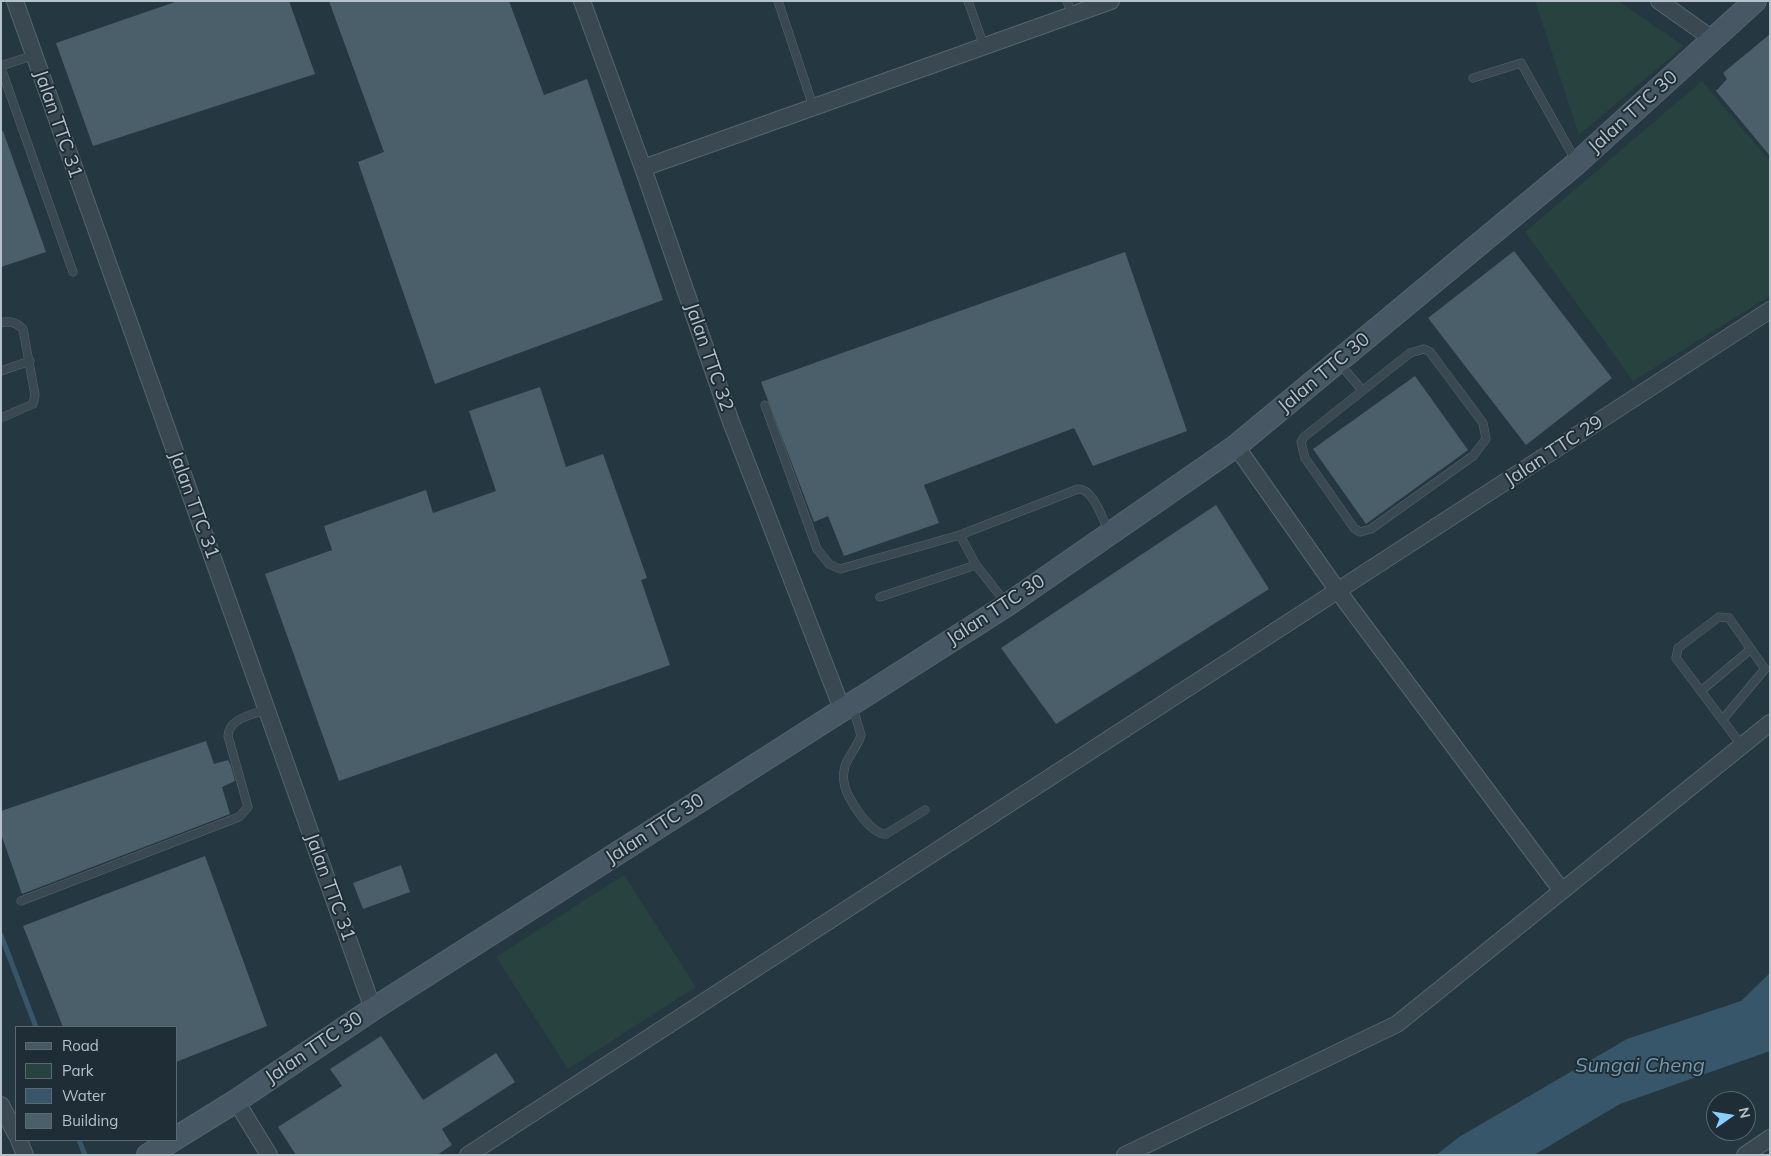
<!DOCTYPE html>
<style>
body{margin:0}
#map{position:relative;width:1771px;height:1156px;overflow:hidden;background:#253741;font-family:Mulish,sans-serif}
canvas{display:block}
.frame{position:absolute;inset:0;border:2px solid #b6c2cb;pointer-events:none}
.legend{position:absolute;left:15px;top:1026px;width:162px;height:115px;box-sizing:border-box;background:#1e2d36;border:1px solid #5b6972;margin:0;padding:6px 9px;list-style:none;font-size:15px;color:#b6c2cb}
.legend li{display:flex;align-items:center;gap:10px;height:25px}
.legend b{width:25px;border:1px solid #5b6972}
.north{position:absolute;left:1706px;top:1091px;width:50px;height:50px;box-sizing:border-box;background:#1e2d36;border:1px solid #5b6972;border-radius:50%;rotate:77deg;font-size:14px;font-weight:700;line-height:20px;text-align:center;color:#b6c2cb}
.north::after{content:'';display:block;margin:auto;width:18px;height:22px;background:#8bcefb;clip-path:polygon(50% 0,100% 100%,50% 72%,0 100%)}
</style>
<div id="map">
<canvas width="1771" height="1156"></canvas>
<div class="frame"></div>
<ul class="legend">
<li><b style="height:6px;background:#475864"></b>Road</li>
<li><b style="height:14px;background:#27423f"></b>Park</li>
<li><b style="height:14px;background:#385669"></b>Water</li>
<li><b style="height:14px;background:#4b5f6a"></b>Building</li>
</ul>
<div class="north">N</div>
</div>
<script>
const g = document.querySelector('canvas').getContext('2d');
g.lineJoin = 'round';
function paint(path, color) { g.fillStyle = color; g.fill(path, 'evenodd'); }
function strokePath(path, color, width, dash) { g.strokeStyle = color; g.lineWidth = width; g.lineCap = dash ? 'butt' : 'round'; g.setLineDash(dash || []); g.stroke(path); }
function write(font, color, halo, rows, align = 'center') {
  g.font = font + ' Mulish,sans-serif'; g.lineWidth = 4; g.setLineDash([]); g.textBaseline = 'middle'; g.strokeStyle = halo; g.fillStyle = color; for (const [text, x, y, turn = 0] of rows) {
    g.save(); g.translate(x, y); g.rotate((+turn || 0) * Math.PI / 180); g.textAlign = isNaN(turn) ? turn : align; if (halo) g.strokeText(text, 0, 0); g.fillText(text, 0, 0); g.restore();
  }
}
paint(new Path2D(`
 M1535 1H1618L1684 46 1579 135Z
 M1702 81 1770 161V296L1633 381 1525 232Z
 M624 875 696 987 568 1069 496 957Z`), '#27423f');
paint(new Path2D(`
 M1770 973V1051L1620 1104 1534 1155H1436L1459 1137 1627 1039 1741 1001Z`), '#385669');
strokePath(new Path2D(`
 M1 935 36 1027
 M79 1140 85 1155`), '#385669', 5);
paint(new Path2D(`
 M178 1H289L315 74 93 146 56 43Z
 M329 1H509L544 95 587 79 663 300 435 384 358 162 384 152Z
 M1770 34V156L1716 91 1727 79 1723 73Z
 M1 131H3L46 252 1 267Z
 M1514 251 1612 378 1526 445 1428 318Z
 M1125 252 1187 431 1093 466 1074 428 924 485 939 523 844 556 828 516 814 522 761 382Z
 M1415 376 1468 450 1366 524 1313 449Z
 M540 387 566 467 603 454 647 578 641 580 670 665 339 781 265 574 332 550 324 526 426 490 433 513 496 491 469 411Z
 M1216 505 1269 589 1056 724 1001 648Z
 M206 741 214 764 228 760 231 766 235 781 222 787 230 814 22 894 1 834V811Z
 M205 856 267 1026 176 1062V1027H63L23 926Z
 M401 865 410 892 363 909 353 883Z
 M381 1036 423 1100 496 1053 515 1082 442 1129 452 1145 437 1155H296L278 1127 342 1086 330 1069Z`), '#4b5f6a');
const lane = new Path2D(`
 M778 1 813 106
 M968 1 984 46
 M1067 1 1072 15
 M1 66 34 55
 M1 68 73 272
 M1473 78 1521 63 1576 161
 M1 323C10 320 17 323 23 329L35 395 33 404 1 418
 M1424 349 1430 352 1483 423 1486 439 1473 456 1371 529 1360 532 1354 528 1305 458 1301 442 1304 437 1410 353Z
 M1339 363 1362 390
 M1 371 30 361
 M765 405 817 549 829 564 840 569 960 535
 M880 597 976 565
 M1006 603 976 565 960 535 1078 489C1094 489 1102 519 1109 531
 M1701 691 1751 649
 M852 705 861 735C858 746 849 755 845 766 844 770 843 778 844 782 845 797 871 835 886 834L925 810
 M1723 719 1765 669 1729 618 1719 617 1678 648 1676 658 1742 746
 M21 901 239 817 248 807 228 736C229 718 252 715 267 709`);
const street = new Path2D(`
 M15 1 373 1009
 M582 1 643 168 731 422 842 709
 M1659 1 1714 40
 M643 168 1111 1
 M1236 446 1338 591 1562 891
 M236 1101 269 1155
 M1 1105 16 1134
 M19 1140 25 1155
 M468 1155 1770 310
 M1125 1155 1397 1024 1770 723
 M1745 1155 1770 1138`);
const secondary = new Path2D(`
 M176 1138 236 1101 373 1009 1007 605 1236 446 1577 163 1755 1
 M148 1155 173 1140`);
strokePath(lane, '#57656e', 9);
strokePath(street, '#57656e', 18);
strokePath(secondary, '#57656e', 24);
strokePath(lane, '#394851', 8);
strokePath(street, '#394851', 16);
strokePath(secondary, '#475864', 22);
write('19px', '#b6c2cb', '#1e2d36', [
 ["Jalan TTC 30",1633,112,-42],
 ["Jalan TTC 31",58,124,71],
 ["Jalan TTC 32",709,357,71],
 ["Jalan TTC 30",1324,373,-40],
 ["Jalan TTC 29",1554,451,-33],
 ["Jalan TTC 31",194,505,70],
 ["Jalan TTC 30",996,610,-33],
 ["Jalan TTC 30",655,829,-33],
 ["Jalan TTC 31",330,887,70],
 ["Jalan TTC 30",314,1048,-34]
]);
write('italic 20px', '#759aaf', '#1e2d36', [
 ["Sungai Cheng",1640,1066]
]);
</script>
